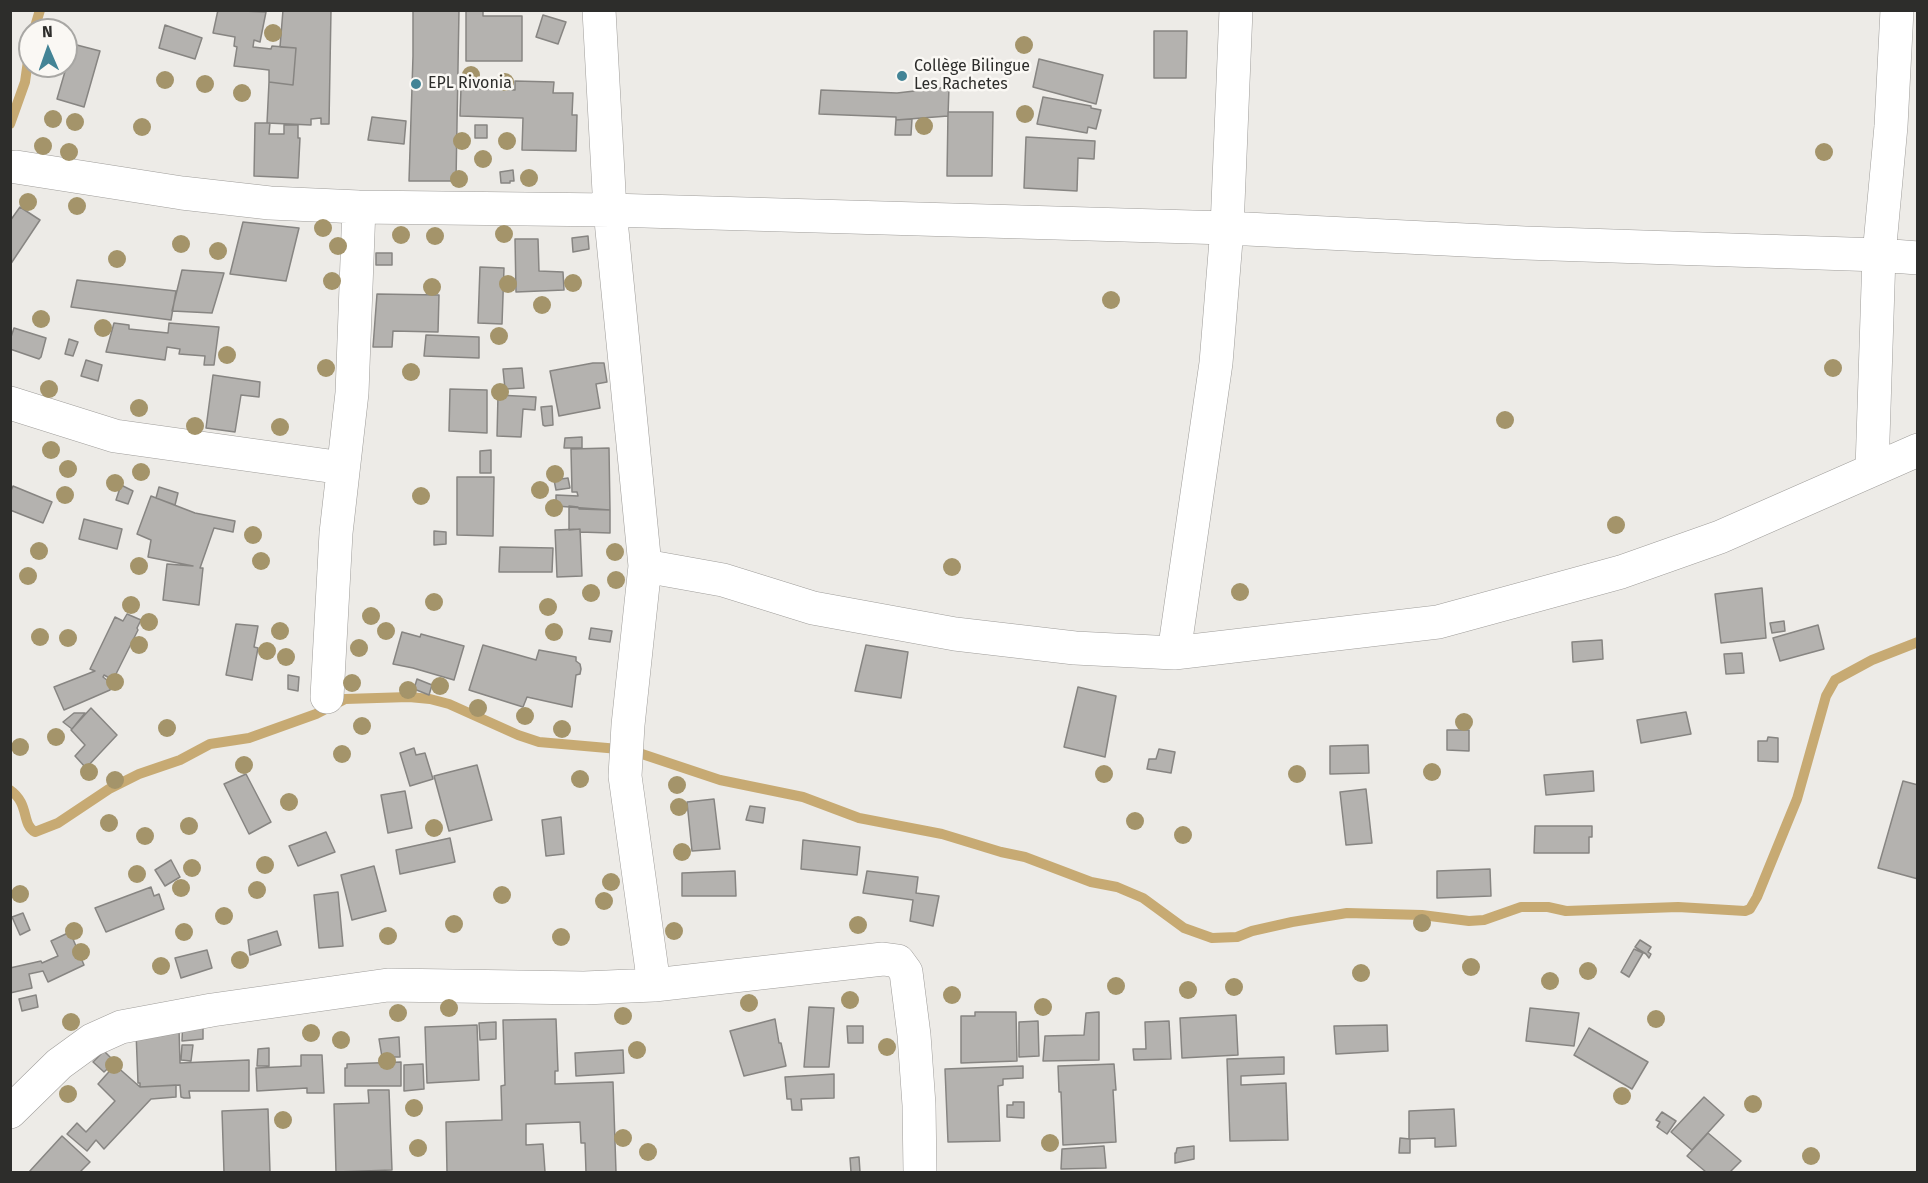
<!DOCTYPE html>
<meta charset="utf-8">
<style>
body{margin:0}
#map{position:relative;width:1928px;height:1183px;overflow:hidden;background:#edebe7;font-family:"Fira Sans",sans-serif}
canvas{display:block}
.frame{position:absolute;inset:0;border:12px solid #2d2d2b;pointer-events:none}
.north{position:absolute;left:18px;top:18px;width:60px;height:60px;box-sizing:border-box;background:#faf8f4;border:2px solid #a8a7a4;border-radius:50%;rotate:358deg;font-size:16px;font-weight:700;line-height:24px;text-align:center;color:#2d2d2b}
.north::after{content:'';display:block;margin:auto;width:21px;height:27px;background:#438496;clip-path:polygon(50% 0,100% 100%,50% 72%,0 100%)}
</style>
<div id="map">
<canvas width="1928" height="1183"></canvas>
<div class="frame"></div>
<div class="north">N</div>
</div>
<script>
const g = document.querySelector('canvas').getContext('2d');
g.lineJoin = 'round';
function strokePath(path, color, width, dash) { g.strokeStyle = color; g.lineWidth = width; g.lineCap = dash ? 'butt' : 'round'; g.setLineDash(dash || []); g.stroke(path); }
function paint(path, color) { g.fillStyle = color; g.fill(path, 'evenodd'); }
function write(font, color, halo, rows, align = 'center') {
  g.font = font + ' "Fira Sans",sans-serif'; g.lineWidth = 5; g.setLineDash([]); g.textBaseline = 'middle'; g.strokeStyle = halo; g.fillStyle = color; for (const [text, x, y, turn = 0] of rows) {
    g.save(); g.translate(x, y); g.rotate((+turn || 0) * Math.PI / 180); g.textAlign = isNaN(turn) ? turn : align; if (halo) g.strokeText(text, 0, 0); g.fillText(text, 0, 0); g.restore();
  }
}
strokePath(new Path2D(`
 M34 30 40 10
 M10 124 25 82 30 47
 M10 790C30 804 21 824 35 832L58 823 109 789 139 774 180 760 210 744 249 738 316 714 345 699 409 697 430 699 449 704 518 735 539 742 630 750 720 780 803 797 859 818 942 834 1001 852 1025 857 1091 882 1117 887 1143 898 1184 928 1212 938 1237 937 1252 931 1292 922 1347 913 1422 915 1469 921 1484 920 1521 907H1548L1566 911 1678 907 1745 911 1750 909 1757 897 1797 799 1826 696 1835 680 1872 660 1918 642`), '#c7aa73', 10);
const building = new Path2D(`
 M218 10 266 12 260 42 254 40 253 47 271 49 272 46 296 48 293 85 269 82V70L234 66 237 47 234 46 235 37 213 33Z
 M283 10H331L329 124H321V118L311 119V125L267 123 269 82 293 85 296 48 280 47Z
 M413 10H459L456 181H409L413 56Z
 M466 10H483V16H522V61H466Z
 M543 15 566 22 558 44 536 37Z
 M165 25 202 38 195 59 159 48Z
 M1154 31H1187L1186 78H1154Z
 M73 44 100 51 84 107 57 99Z
 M1039 59 1103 75 1096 104 1033 87Z
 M515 81 554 82 553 93H573L572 115H577L576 151 522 150 523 118 460 116 461 88 515 90Z
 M949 87 948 116 896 120V117L819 114 821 90 897 93Z
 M1043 97 1091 106V108L1101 110 1096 129 1088 127 1087 133 1037 124Z
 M948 112H993L992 176H947Z
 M372 117 406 121 404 144 368 140Z
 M912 119 911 135H895L896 120Z
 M255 123H270L269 134H284V125H298V138H300L298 178 254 176Z
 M475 125H487V138H475Z
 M1026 137 1095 141 1094 159 1078 158 1077 191 1024 188Z
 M513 170 514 181H510V183H501L500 172Z
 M20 207 40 220 10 265V221Z
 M243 222 299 228 286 281 230 274Z
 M588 236 589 249 573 252 572 238Z
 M515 239H538L539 271 563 272 564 290 516 292Z
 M376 253H392V265H376Z
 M480 267 504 268 502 324 478 323Z
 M182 270 224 273 212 313 172 311Z
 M77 280 176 291 171 320 71 307Z
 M377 294 439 295 438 332 393 331 392 347H373Z
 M114 323 129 325V329L168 333 169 323 219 327 214 365H204L205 356 179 354 180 349 167 347 165 360 106 352Z
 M14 328 46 338 41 357 39 359 10 349V340Z
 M426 335 479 337V358L424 356Z
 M69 339 78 342 73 356 65 354Z
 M86 360 102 365 98 381 81 376Z
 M593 363H604L607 382 596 384 600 408 559 416 550 371Z
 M522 368 524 388 505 389 503 369Z
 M213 375 260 382 259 397 241 395 235 432 206 428Z
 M450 389 487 390V433L449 431Z
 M498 395 536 397 535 410 523 409 521 437 497 436Z
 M552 406 553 425 545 426 543 425 541 407Z
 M582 437V448H564L565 438Z
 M609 448 610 510 556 506V495L578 496 577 492H572L571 449Z
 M491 450V473H480V451Z
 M457 477H494L493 536 457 535Z
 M568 478 570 488 556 490 554 480Z
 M121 485 133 491 128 504 116 500Z
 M13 486 52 502 43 523 10 510V493Z
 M159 487 178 493 175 505 156 498Z
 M151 496 195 513 235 521 233 532 214 528 200 568H203L199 605 163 600 167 564 193 566 148 557 151 540 137 534Z
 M569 506 578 507 579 509 610 510V533L580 532V529L569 530Z
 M84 519 122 529 117 549 79 539Z
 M580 529 582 576 557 577 555 530Z
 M434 531 446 532V544L434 545Z
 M500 547 553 548 552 572H499Z
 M1762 588 1766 638 1721 643 1715 594Z
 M127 614 141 620 137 628 138 630 113 680 104 675 103 677 112 684 110 690 64 710 54 687 95 671 90 669 115 617 123 621Z
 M1784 621 1785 631 1772 633 1770 623Z
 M236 624 258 626 254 647 258 648 252 680 226 675Z
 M1818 625 1824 649 1780 661 1773 638Z
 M591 628 612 631 610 642 589 639Z
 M402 632 420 637 421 634 464 646 454 680 413 668 393 664Z
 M1602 640 1603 659 1573 662 1572 642Z
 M483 645 536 660 539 650 576 657V661L580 664 581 669 580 674 576 675 572 707 527 697 523 707 469 690Z
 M866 645 908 652 901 698 855 691Z
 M1742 653 1744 673 1726 674 1724 654Z
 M288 675 299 677 298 691 288 689Z
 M417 679 432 685 429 695 414 689Z
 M1078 687 1116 696 1105 757 1064 747Z
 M91 708 117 735 86 768 75 756 85 745 71 730Z
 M1686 712 1691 734 1641 743 1637 720Z
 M74 713H85L72 729 63 722Z
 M1447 730H1469V751L1447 750Z
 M1768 737 1778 738V762L1758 761V741H1767Z
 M1368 745 1369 773 1330 774V746Z
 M414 748 416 755 425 753 433 779 410 786 400 753Z
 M1159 749 1175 752 1171 773 1147 769 1149 759H1156Z
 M477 765 492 820 449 831 434 776Z
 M1593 771 1594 791 1546 795 1544 775Z
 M246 774 271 822 249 834 224 784Z
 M1903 781 1918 785V879L1878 868Z
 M1366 789 1372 843 1346 845 1340 792Z
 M405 791 412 828 388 833 381 795Z
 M714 799 720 849 692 851 687 802Z
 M750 806 765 808 763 823 746 820Z
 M561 817 564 854 546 856 542 820Z
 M1535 826H1592V837H1589V853H1534Z
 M326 832 335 852 298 866 289 846Z
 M450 838 455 862 400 874 396 850Z
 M803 840 860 847 857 875 801 869Z
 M171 860 180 877 165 886 155 870Z
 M374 866 386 911 352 920 341 875Z
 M1490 869 1491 896 1437 898V871Z
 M735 871 736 896H682V873Z
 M867 871 918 877 916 893 939 896 933 926 910 921 913 900 863 893Z
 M151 887 154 896 159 894 164 909 106 932 95 908Z
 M338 892 343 946 319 948 314 895Z
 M23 913 30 930 20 935 12 917Z
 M277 931 281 945 250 955 248 940Z
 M70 932 84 965 48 982 43 971 29 974 32 988 10 993V968L41 961 42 963 58 956 51 941Z
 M1640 940 1651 947 1648 952 1651 954 1649 958 1646 954 1635 947Z
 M1634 949 1643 953 1629 977 1621 972Z
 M207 950 212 968 181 978 175 958Z
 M36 995 38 1007 22 1011 19 999Z
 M809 1007 834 1008 829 1067H804Z
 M1530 1008 1579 1013 1574 1046 1526 1041Z
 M975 1012H1016L1017 1061 961 1063V1016H975Z
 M1099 1012V1060L1043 1061 1045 1036 1084 1035 1086 1013Z
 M1236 1015 1238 1055 1182 1058 1180 1018Z
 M203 1016V1039L182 1041 183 1017Z
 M556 1019 558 1071H555V1084L613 1082 616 1172H586L585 1143H581L580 1122 526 1124V1145L543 1144 545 1172H447L446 1122 502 1120 501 1086 505 1085 503 1020Z
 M775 1019 779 1043H781L786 1066 744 1076 730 1031Z
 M1038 1021 1039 1056 1019 1057V1022Z
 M1169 1021 1171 1059 1134 1060 1133 1049H1146L1145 1022Z
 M496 1022V1039L480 1040 479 1023Z
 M477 1025 479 1080 427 1083 425 1027Z
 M1387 1025 1388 1051 1336 1054 1334 1026Z
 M847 1026H863V1043H848Z
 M1589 1028 1648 1062 1632 1089 1574 1055Z
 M179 1029 180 1063 249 1060V1091H189L190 1098H184L181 1097 180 1085 140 1087V1083H138L136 1032Z
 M399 1037 400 1057H382L379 1039Z
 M182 1045H193L191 1061 181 1060Z
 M269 1048V1066H257L258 1049Z
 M623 1050 624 1073 576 1076 575 1053Z
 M104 1051 115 1062 104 1072 93 1062Z
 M301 1055H322L324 1093H307V1088L257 1091 256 1068 301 1066Z
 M1284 1057V1074L1241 1076V1085L1286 1083 1288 1140 1230 1141 1227 1059Z
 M401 1062V1086H345V1068H347V1064Z
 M423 1064 424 1089 404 1091V1065Z
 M1114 1064 1116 1090H1113L1116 1142 1063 1145 1061 1092H1059L1058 1066Z
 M115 1065 140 1087 176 1085V1097L151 1099 104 1149 96 1140 87 1151 67 1134 77 1123 86 1132 115 1101 98 1084Z
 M1023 1066V1078L1003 1079V1085L998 1086 1000 1141 948 1142 945 1069Z
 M834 1074V1098L801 1099 802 1110H792L791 1099H787L785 1077Z
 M368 1090H389L392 1170 336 1172 334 1104 369 1103Z
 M1704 1097 1724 1115 1692 1150 1671 1132Z
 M1013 1102H1024V1118L1007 1117V1105H1013Z
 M268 1109 270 1172H224L222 1111Z
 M1454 1109 1456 1146 1435 1147V1138L1409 1139V1111Z
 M1662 1112 1676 1121 1667 1134 1657 1127 1660 1122 1656 1120Z
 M1708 1133 1741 1161 1730 1172H1706L1687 1156Z
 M62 1136 90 1162 80 1172H29Z
 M1400 1138 1410 1139V1153H1399Z
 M1104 1146 1106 1168 1061 1169 1062 1149Z
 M1194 1146V1159L1175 1163V1153H1176L1177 1148Z
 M859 1157 860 1172H851L850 1158Z`);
paint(building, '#b4b2af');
strokePath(building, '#878582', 1.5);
const street = new Path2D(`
 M599 10 610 210 645 566 628 725 625 776 654 985
 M16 167 182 193 270 203 359 207 610 210 1227 228 1525 243 1879 255 1918 258
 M10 403 115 436 343 468
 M1872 469 1879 255 1891 126 1897 10
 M645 566 723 580 813 608 955 634 1075 648 1174 653 1438 622 1621 572 1720 537 1918 450
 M1174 653 1216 363 1227 228 1236 10
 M327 697 336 533 352 393 359 207
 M10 1112 59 1064 92 1040 121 1027 212 1010 388 985 584 988 654 985 883 959 898 961 906 972 914 1035 919 1105 920 1172`);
strokePath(street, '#9f9d9a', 34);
strokePath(street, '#fff', 33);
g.fillStyle = '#a4946a';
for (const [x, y] of [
 [273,33],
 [1024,45],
 [471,75],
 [165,80],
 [505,82],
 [205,84],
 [242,93],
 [1025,114],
 [53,119],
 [75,122],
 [924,126],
 [142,127],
 [462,141],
 [507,141],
 [43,146],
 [69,152],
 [1824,152],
 [483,159],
 [529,178],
 [459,179],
 [28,202],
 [77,206],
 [323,228],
 [504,234],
 [401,235],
 [435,236],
 [181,244],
 [338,246],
 [218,251],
 [117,259],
 [332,281],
 [573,283],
 [508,284],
 [432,287],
 [1111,300],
 [542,305],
 [41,319],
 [103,328],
 [499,336],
 [227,355],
 [326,368],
 [1833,368],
 [411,372],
 [49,389],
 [500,392],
 [139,408],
 [1505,420],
 [195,426],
 [280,427],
 [51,450],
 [68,469],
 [141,472],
 [555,474],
 [115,483],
 [540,490],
 [65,495],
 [421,496],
 [554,508],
 [1616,525],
 [253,535],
 [39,551],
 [615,552],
 [261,561],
 [139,566],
 [952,567],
 [28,576],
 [616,580],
 [1240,592],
 [591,593],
 [434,602],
 [131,605],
 [548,607],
 [371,616],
 [149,622],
 [280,631],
 [386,631],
 [554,632],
 [40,637],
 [68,638],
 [139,645],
 [359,648],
 [267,651],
 [286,657],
 [115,682],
 [352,683],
 [440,686],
 [408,690],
 [478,708],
 [525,716],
 [1464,722],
 [362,726],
 [167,728],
 [562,729],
 [56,737],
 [20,747],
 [342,754],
 [244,765],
 [89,772],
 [1432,772],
 [1104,774],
 [1297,774],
 [580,779],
 [115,780],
 [677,785],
 [289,802],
 [679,807],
 [1135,821],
 [109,823],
 [189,826],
 [434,828],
 [1183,835],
 [145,836],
 [682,852],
 [265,865],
 [192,868],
 [137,874],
 [611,882],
 [181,888],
 [257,890],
 [20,894],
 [502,895],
 [604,901],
 [224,916],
 [1422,923],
 [454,924],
 [858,925],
 [74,931],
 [674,931],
 [184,932],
 [388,936],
 [561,937],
 [81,952],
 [240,960],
 [161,966],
 [1471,967],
 [1588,971],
 [1361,973],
 [1550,981],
 [1116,986],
 [1234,987],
 [1188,990],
 [952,995],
 [850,1000],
 [749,1003],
 [1043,1007],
 [449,1008],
 [398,1013],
 [623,1016],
 [1656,1019],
 [71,1022],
 [311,1033],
 [341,1040],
 [887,1047],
 [637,1050],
 [387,1061],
 [114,1065],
 [68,1094],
 [1622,1096],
 [1753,1104],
 [414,1108],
 [283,1120],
 [623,1138],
 [1050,1143],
 [418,1148],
 [648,1152],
 [1811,1156]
]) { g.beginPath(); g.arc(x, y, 9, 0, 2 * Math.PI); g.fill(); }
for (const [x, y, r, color] of [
 [902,76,6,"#438496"],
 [416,84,6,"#438496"]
]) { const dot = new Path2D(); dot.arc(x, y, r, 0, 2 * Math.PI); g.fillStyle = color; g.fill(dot); strokePath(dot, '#faf8f4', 2); }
write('16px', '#2d2d2b', '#faf8f4', [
 ["Collège Bilingue",914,67],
 ["Les Rachetes",914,85],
 ["EPL Rivonia",428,84]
], 'left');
</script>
